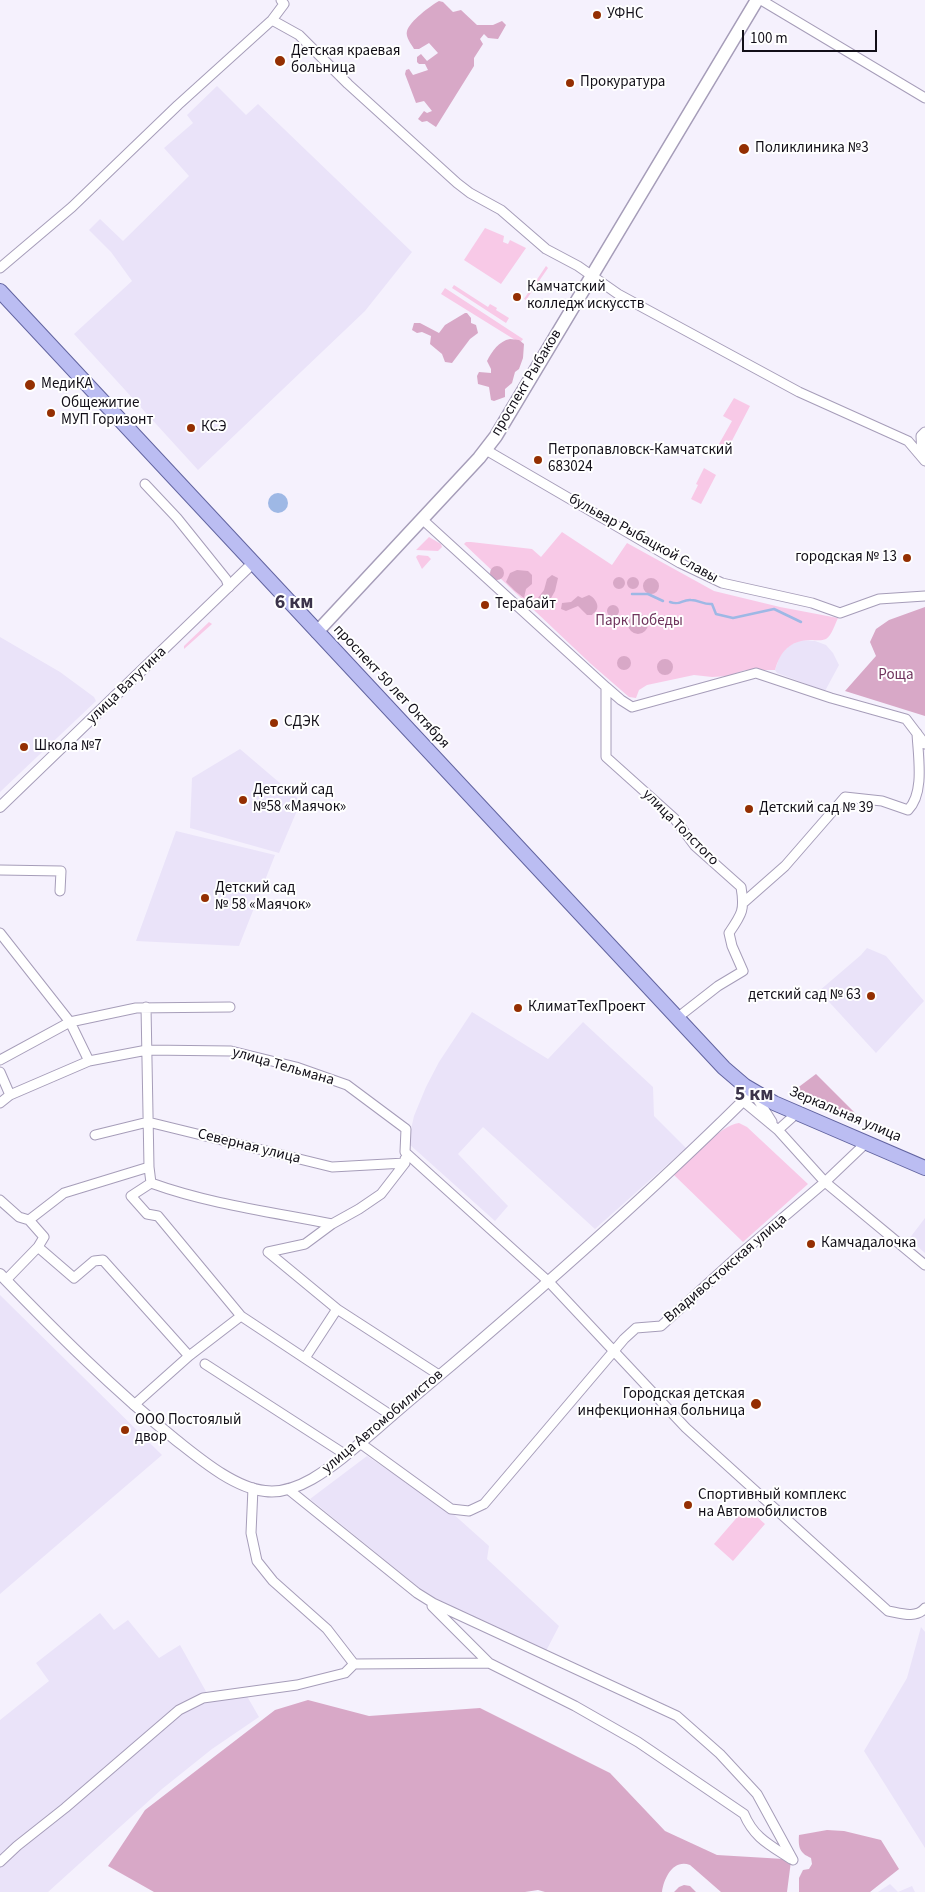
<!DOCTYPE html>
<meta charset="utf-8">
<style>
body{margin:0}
#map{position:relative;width:925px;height:1892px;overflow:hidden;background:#f5f1fd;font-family:"Source Sans 3",sans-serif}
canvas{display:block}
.scale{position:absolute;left:742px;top:30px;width:135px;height:22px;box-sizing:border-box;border:2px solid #120f18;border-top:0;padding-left:6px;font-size:15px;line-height:18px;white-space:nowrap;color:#120f18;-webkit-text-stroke:4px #fff;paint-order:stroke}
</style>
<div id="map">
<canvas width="925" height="1892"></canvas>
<div class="scale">100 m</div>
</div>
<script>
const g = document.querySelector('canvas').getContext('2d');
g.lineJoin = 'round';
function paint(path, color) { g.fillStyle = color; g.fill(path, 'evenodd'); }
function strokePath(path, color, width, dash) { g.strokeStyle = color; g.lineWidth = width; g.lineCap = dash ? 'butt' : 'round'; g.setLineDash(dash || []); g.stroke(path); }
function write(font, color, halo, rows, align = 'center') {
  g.font = font + ' "Source Sans 3",sans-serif'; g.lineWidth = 4; g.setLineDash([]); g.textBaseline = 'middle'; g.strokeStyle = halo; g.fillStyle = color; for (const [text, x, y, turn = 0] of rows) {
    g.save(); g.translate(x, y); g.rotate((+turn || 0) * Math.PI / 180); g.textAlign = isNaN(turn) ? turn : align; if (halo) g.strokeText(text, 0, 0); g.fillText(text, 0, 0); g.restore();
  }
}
paint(new Path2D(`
 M217 86 246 115 258 104 412 252 365 311 198 470 74 334 132 281 111 252 89 230 100 219 123 241 189 176 164 148 193 123 187 115Z
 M0 637 60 672 94 697 96 701 0 792Z
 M802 640 815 641 826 645 833 653 839 665 825 691 777 673 775 670 779 658 784 650 792 644Z
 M240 749 301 801 279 853 190 828 192 778Z
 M176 831 275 855 239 946 136 941Z
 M867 948 886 956 924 1001 876 1053 819 991 861 955Z
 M472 1012 548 1059 583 1022 653 1087 654 1116 686 1148 595 1229 483 1127 458 1154 508 1206 495 1221 408 1143 414 1116 426 1087 439 1062Z
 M925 1218V1253L909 1239Z
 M0 1295 162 1455 0 1594Z
 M367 1456 451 1512 489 1546 487 1559 559 1626 546 1651 434 1600 310 1499Z
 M100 1613 114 1630 128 1620 159 1658 180 1645 208 1695 244 1691 259 1717 212 1749 162 1789 48 1892H0V1720L49 1681 36 1663Z
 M921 1627 925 1632V1848L864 1751 907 1678Z
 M890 1884 898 1892 912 1886 915 1892H878Z`), '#eae3f9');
paint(new Path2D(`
 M485 228 504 236 503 242 508 244 510 240 526 248 501 284 464 260Z
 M546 266 548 268 526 300 524 299Z
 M454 285 488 307 490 304 497 308 496 310 509 318 506 323 452 288Z
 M445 288 523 339 520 343 441 294Z
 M734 398 750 406 724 456 715 451 732 421 723 416Z
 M704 468 716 475 701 504 691 499 698 485 696 484Z
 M562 532 612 565 627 543 714 591 780 607 838 618C835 624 832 635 826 639 822 641 815 640 811 640 790 640 780 652 775 670H745L728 676 712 677 694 675 647 685 639 690 636 698 629 697 591 664 464 544 466 542H471L532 549 541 557Z
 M429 537 441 544 442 547 438 551 416 550Z
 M418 555 428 556 431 559 422 569 416 557Z
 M209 622 212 624 184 649V646Z
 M739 1123 747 1127 808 1184 743 1242 674 1175C688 1161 720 1125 739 1123Z
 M746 1507 765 1524 733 1561 714 1544Z`), '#f8c9e7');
paint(new Path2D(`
 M439 1 443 2 453 12 461 10 477 25H493L502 21 506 25 498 39 488 38 484 34 480 39 483 44 474 58V66L436 127 427 121 422 122 418 119 424 111 427 113 432 111 424 101 416 103 405 74 406 70 409 69 413 75 428 70 425 64H419L417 62V57L421 54 427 61 438 53 429 43 419 49H414C412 45 405 37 407 31 410 21 430 6 439 1Z
 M465 313H467L471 318V323L476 325 478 333 470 339 452 363 445 362 442 354 430 344 431 336 422 332 417 333 412 330 414 323H420L439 333 445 325Z
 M510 339 519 340 524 344 523 358 519 369 515 372 512 383 505 389V397L494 401 491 400 489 387 478 384 477 376 479 372 491 373V369L487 361C492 351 499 341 510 339Z
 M490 573a7 7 0 1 1 14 0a7 7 0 1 1-14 0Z
 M517 570 528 571 532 575V584L526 589 524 598 515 591 506 582 510 573Z
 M552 575 558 578 555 591 546 607 541 608 538 605V598L544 590 547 579Z
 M627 583a6 6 0 1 1 12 0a6 6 0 1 1-12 0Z
 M613 583a6 6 0 1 1 12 0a6 6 0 1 1-12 0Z
 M643 586a8 8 0 1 1 16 0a8 8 0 1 1-16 0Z
 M589 595C594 597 599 604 597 609 596 612 593 613 592 615H587L578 606 566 611 561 609 562 603 571 602 578 596 582 598Z
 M607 611a6 6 0 1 1 12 0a6 6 0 1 1-12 0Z
 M925 607V716L845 691 876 656 870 642 876 629 889 620Z
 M628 624a10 10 0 1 1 20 0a10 10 0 1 1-20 0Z
 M617 663a7 7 0 1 1 14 0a7 7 0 1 1-14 0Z
 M657 667a8 8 0 1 1 16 0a8 8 0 1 1-16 0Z
 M816 1074 856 1114 839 1110 796 1089Z
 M308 1700 369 1716 480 1708 610 1773 665 1831 717 1855 784 1859 791 1861 787 1892H721L690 1865C673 1859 664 1878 662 1892H545L538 1890 525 1892H154L108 1866 145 1810 275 1710Z
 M827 1830 844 1831 881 1840 899 1869 870 1892H799V1878L803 1870 809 1869 812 1864 811 1858C800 1853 798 1848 799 1835Z
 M684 1885 690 1886 696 1892H674L679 1887Z`), '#d8a8c7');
paint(new Path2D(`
 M268 503a10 10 0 1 1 20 0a10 10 0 1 1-20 0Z`), '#9eb8e5');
strokePath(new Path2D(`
 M632 594H648L663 601
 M670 602C681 606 682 599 691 600 699 600 704 605 712 604L716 614 733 618 774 609 801 622`), '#9eb8e5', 2.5);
const minor = new Path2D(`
 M761 0 925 98
 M272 20 299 35 348 84 457 183 470 193 501 210 546 249 578 266 618 294 799 392 908 441 925 461
 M0 268 72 207 178 105 272 20 284 4 281 0
 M486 450 680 563 722 583 812 603 840 613 879 599 925 596
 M922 456 921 436 925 432
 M145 484 177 518 226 579 229 587
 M423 520 606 687V757L674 818 695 846 741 887C745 910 742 914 729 933L732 946 743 971 718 986 677 1018
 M606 687 621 700 632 707 756 673 831 698 906 719 925 744
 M0 870 61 871 60 891
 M743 903 785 866 845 797 882 801 908 810C925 793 918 756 917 733
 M0 933 70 1022 89 1061
 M0 1060 70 1022 136 1008 230 1007
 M0 1072 10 1095
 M755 1095 772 1122
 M743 1101 778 1130 825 1182 925 1265
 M0 1103 10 1095 89 1061 147 1050 231 1051 296 1067 347 1085 406 1129 405 1152 549 1282 686 1428 888 1611C900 1613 916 1619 925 1608
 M778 1130 797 1113
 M95 1135 148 1122 332 1167 405 1163
 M149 1167 151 1183 131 1196 147 1214 158 1216 241 1316
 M151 1183C209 1204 271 1212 332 1224
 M0 1200 19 1217 29 1220 44 1237 38 1247 74 1278 94 1261 103 1260 189 1356
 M29 1220 64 1193 149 1167 146 1007
 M6 1280 38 1247
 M337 1309 268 1252 305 1244 332 1224 359 1209 381 1194 405 1163V1159
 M305 1358 337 1309 439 1375
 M205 1364 346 1455
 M134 1405 189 1356 241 1316 392 1416
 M360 1443 451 1509 469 1511 484 1504 624 1339 636 1328 661 1326 738 1256 825 1182 867 1142
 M288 1489 417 1593 433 1603 677 1716 720 1754 757 1794 793 1860
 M432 1606 489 1663 575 1706 638 1742 744 1814C754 1838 770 1845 791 1859
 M354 1664 489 1663
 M0 1862 17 1846 65 1808 179 1710 203 1698 297 1685 345 1673 354 1664 327 1629 273 1581 257 1561 251 1533 253 1488`);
const tertiary = new Path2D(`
 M0 807 253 563
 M0 1274C56 1332 113 1389 176 1440 199 1458 234 1488 265 1491 280 1493 298 1487 312 1479 336 1465 357 1446 378 1428 403 1406 428 1385 453 1364 556 1276 657 1187 753 1091`);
const secondary = new Path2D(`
 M317 632 479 458 496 436 757 0`);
const primary = new Path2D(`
 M0 291 724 1068 745 1086 774 1103 925 1168`);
strokePath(minor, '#a69db9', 11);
strokePath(tertiary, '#a69db9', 12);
strokePath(secondary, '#a69db9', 15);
strokePath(primary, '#6264a0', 16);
strokePath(minor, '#fff', 9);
strokePath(tertiary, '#fff', 10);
strokePath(secondary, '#fff', 12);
strokePath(primary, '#bbbdf2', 14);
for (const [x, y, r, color] of [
 [597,15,5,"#942f02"],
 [280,61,6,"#942f02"],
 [570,83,5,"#942f02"],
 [744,149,6,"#942f02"],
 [517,297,5,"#942f02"],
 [30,385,6,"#942f02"],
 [51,413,5,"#942f02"],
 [191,428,5,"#942f02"],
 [538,460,5,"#942f02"],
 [907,558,5,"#942f02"],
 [485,605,5,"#942f02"],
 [274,723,5,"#942f02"],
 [24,747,5,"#942f02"],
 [243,800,5,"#942f02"],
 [749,809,5,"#942f02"],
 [205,898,5,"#942f02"],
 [871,996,5,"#942f02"],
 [518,1008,5,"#942f02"],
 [811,1244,5,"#942f02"],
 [756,1404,6,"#942f02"],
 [125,1430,5,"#942f02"],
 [688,1505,5,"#942f02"]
]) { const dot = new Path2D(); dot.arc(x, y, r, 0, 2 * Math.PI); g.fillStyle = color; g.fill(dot); strokePath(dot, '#fff', 2); }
write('15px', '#120f18', '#fff', [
 ["УФНС",607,15],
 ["Детская краевая",291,52],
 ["больница",291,69],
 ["Прокуратура",580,83],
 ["Поликлиника №3",755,149],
 ["Камчатский",527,288],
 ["колледж искусств",527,305],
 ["МедиКА",41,385],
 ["Общежитие",61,404],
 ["МУП Горизонт",61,421],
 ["КСЭ",201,428],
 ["Петропавловск-Камчатский",548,451],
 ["683024",548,468],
 ["городская № 13",897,558,"right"],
 ["Терабайт",495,605],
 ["СДЭК",284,723],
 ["Школа №7",34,747],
 ["Детский сад",253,791],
 ["№58 «Маячок»",253,808],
 ["Детский сад № 39",759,809],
 ["Детский сад",215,889],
 ["№ 58 «Маячок»",215,906],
 ["детский сад № 63",861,996,"right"],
 ["КлиматТехПроект",528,1008],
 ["Камчадалочка",821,1244],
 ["Городская детская",745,1395,"right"],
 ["инфекционная больница",745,1412,"right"],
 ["ООО Постоялый",135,1421],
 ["двор",135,1438],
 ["Спортивный комплекс",698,1496],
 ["на Автомобилистов",698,1513]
], 'left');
write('15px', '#120f18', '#fff', [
 ["проспект Рыбаков",527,383,-59],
 ["бульвар Рыбацкой Славы",643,539,29],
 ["улица Ватутина",127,686,-44],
 ["проспект 50 лет Октября",391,687,47],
 ["улица Толстого",680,828,45],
 ["улица Тельмана",283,1067,16],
 ["Зеркальная улица",845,1115,23],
 ["Северная улица",249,1147,14],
 ["Владивостокская улица",726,1269,-41],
 ["улица Автомобилистов",383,1422,-40]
]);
write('15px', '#6f345d', '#fff', [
 ["Парк Победы",639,622],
 ["Роща",896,676]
]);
write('bold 20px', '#3b334a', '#fff', [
 ["6 км",294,604],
 ["5 км",754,1096]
]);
</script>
